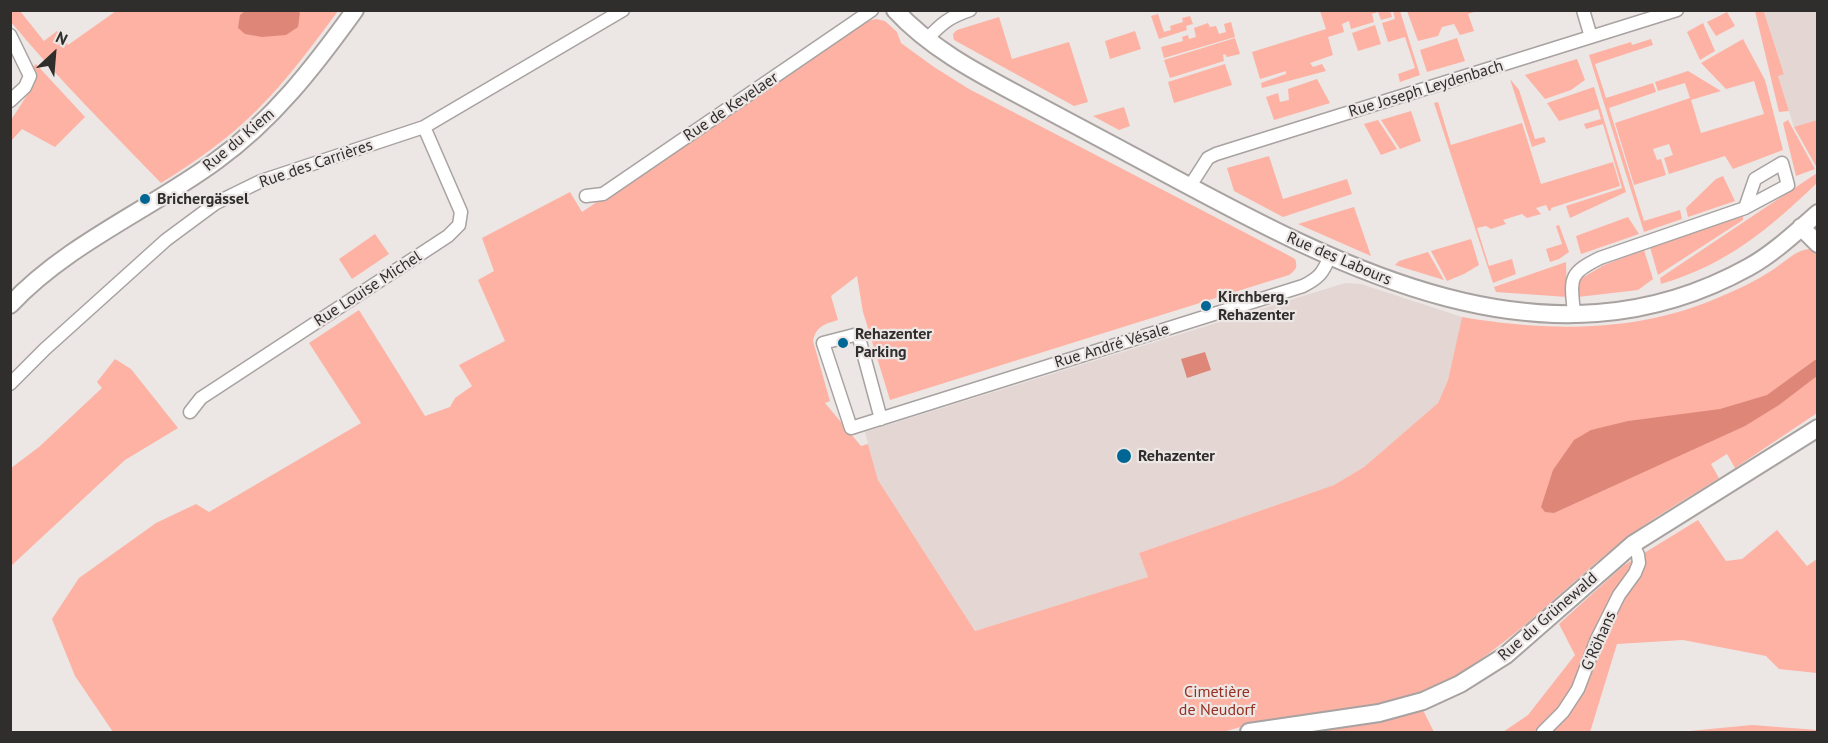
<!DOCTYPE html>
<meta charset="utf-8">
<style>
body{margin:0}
#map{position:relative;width:1828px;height:743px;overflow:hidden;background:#ece6e4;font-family:"PT Sans",sans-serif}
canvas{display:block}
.frame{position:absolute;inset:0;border:12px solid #302e2d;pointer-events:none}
.north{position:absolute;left:24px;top:24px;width:60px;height:60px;-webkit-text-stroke:4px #ece6e4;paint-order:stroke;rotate:26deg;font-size:16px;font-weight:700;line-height:24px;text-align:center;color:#302e2d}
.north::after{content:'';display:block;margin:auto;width:21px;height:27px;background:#302e2d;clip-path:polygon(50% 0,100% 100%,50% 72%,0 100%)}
</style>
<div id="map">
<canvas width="1828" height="743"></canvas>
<div class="frame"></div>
<div class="north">N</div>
</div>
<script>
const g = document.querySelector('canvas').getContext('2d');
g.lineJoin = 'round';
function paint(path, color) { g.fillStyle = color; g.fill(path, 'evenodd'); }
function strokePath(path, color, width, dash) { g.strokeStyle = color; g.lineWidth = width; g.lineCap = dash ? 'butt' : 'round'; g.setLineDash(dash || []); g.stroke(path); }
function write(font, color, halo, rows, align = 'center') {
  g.font = font + ' "PT Sans",sans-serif'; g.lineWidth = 4.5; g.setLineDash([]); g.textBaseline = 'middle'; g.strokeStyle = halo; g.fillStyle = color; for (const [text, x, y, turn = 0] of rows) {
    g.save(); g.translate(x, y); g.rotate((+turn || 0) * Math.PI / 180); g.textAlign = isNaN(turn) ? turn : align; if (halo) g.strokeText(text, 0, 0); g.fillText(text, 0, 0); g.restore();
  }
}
paint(new Path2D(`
 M1761 11H1817V120L1794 127 1778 76 1784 73 1764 12Z
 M1345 283 1361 284 1462 317 1448 380 1438 403 1364 467 1334 485 1139 553 1148 577 975 631 878 480 865 432Z`), '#e4d6d3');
paint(new Path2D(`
 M10 11H20L44 41 57 31 68 45 116 11H338C313 45 287 80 257 110 228 139 195 162 161 183 110 130 58 79 11 22Z
 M1320 11H1390L1392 17 1381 20 1378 12 1372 14 1374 22 1351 29 1349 21 1342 24 1344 32 1328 37 1333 55 1310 63 1313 67 1322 64 1326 71 1262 88 1261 83 1286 74V71L1260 79 1252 52 1326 29Z
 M1393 11H1400L1420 75 1400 82 1398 74 1415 68 1405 37 1388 42 1382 23 1395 19Z
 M1407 11H1477L1468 14 1474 31 1460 35 1454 24 1442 27 1438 36 1418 41Z
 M1755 11 1764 12 1784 74 1778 76 1789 111 1779 112Z
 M1727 12 1735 26 1716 36 1707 22Z
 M1158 14 1164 32 1171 30 1170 26 1183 22 1182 18 1190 16 1193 24 1186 26 1187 30 1159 39 1151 16Z
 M999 17 1012 59 1069 42 1088 102 1074 106 954 40 953 34 957 30Z
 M876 19 885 21 897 32 901 43 934 67 969 89 1286 254 1295 259C1298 267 1296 270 1289 275L890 400 863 312 857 276 831 296 838 320C825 324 816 326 813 341L830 401 825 403 861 446 868 444 878 480 975 631 1148 577 1139 553 1334 485 1364 467 1438 403 1448 380 1462 317C1550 332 1639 333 1722 296 1739 289 1755 281 1771 271 1783 264 1796 249 1810 249L1817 253V413L1735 468 1727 454 1711 464 1719 478C1685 500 1648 520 1616 546 1553 597 1499 657 1424 693 1403 703 1376 706 1353 709 1310 715 1265 719 1223 732H113L75 676 52 619 79 578 156 523 196 504 209 512 361 423 309 343 359 310 425 416 450 407 455 398 472 386 459 365 505 341 478 280 494 271 482 238 570 192 582 212 867 21Z
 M1231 22 1235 37 1164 58 1161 47 1183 41 1182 37 1188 35 1189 39 1196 37 1194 28 1208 23 1210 27 1216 26 1219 34 1226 32 1224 24Z
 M1703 23 1715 51 1700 60 1687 32Z
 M1375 25 1381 44 1358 51 1352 33Z
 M1135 31 1141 49 1110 59 1105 41Z
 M1235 38 1240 54 1227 57 1225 54 1223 55 1224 61 1170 78 1164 60Z
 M1457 38 1465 61 1427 72 1420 50Z
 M1651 39 1653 45 1595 64 1606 98 1653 83 1656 92 1609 108 1644 221 1680 210 1682 219 1644 232 1589 55 1631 42 1632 45Z
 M1743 39 1765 80 1783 150 1733 169 1725 156 1669 174 1664 158 1673 155 1669 144 1653 149 1657 160 1661 159 1666 175 1634 185 1615 123 1690 98 1685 83 1658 91 1655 82 1688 71 1721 91 1691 100 1701 133 1764 114 1754 81 1726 89 1701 63Z
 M1577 59 1585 80 1571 90 1545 99 1525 75Z
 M36 64 85 117 55 147 22 129 11 141V120L35 83 33 67Z
 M1225 64 1232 85 1174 103 1168 82Z
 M1317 79 1330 103 1274 120 1266 97 1278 93 1280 102 1289 100 1288 89Z
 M1510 79 1519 90 1535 139 1544 137 1546 142 1532 147Z
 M1594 87 1626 192 1570 218 1566 206 1622 188 1603 124 1586 129 1584 124 1601 119 1598 109 1559 121 1547 103Z
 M1438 102 1451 145 1522 123 1541 184 1613 162 1620 186 1551 208V210L1549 211 1546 205 1536 208 1541 214 1527 218 1522 214 1503 220 1506 224 1491 229 1486 226 1477 228 1489 266 1512 259 1516 274 1493 283 1434 103Z
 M1124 107 1130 126 1119 130 1093 116Z
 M1411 111 1421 141 1400 149 1381 120Z
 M1378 120 1397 149 1381 155 1364 124Z
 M1788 120 1815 169 1796 176 1783 123Z
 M1817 120 1818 167 1817 168 1794 127Z
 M1269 156 1283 199 1347 179 1352 194 1283 217 1234 191 1227 168Z
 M1817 173V183C1769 229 1726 265 1661 284L1660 278Z
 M1723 176 1735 201 1688 217 1686 208 1716 179Z
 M1354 207 1371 256 1298 224Z
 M1743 216V220L1658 275 1650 247Z
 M1628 217 1639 234 1581 254 1576 236Z
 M1559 225 1569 252 1559 259 1550 262 1546 249 1562 244 1556 226Z
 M375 234 389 254 352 279 339 259Z
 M1471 239 1479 265 1464 274 1447 281 1431 251Z
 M1644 250 1653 279 1638 290 1578 297 1577 281 1604 265Z
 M1428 252 1444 280 1395 265 1399 261Z
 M1566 262 1567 297 1496 292 1494 287Z
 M115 359 131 369 178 428 125 460 11 566V468L39 447 102 388 97 382Z
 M1698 520 1726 561 1742 559 1777 530 1807 566 1817 559V673L1779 669 1766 656 1683 640 1617 644 1590 732H1503L1528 715 1575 655 1559 624 1623 566Z
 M1423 710 1434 732H1293L1382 721Z
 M1752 725 1817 730V732H1679Z`), '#fdb2a4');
paint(new Path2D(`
 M245 11H297L300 13 298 27 286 35 262 37 245 34 238 28 240 15Z
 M1205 352 1211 370 1187 378 1181 359Z
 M1815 360H1817V376L1779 405 1745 426 1554 513 1545 512 1541 507 1553 470 1574 440 1591 430 1628 421 1720 409 1767 395Z`), '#de8778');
const minor = new Path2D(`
 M1583 10 1591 37
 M10 35 30 76 25 87 10 101
 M926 40C941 24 949 17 970 10
 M1190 186 1208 158 1216 154 1677 10
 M586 196 603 194 872 10
 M1574 314C1571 279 1567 274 1600 258L1745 208 1788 185 1782 163 1755 179 1745 208
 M10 384 45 349 166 240 216 203 261 181 424 127 623 10
 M190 412 201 398 448 236 459 225 461 212 424 127
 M881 419 858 334 823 343 851 428 1303 286C1319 278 1323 273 1330 256
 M1543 732 1563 712 1578 689 1597 639 1619 595 1635 573 1639 563 1638 555 1633 544`);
const secondary = new Path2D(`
 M895 10C929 47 974 71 1017 94 1052 113 1087 131 1122 150 1313 252 1533 387 1749 267 1774 253 1796 232 1818 213
 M1801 227 1818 244
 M10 305C67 244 149 210 216 161 273 120 314 67 355 10
 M1249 732 1379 713 1423 701 1460 684 1506 655 1633 544 1818 428`);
strokePath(minor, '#a8a2a1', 15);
strokePath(secondary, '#a8a2a1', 20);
strokePath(minor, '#fff', 12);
strokePath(secondary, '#fff', 16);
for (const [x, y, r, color] of [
 [145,199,6,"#006795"],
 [1206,306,6,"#006795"],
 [843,343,6,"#006795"],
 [1124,456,8,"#006795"]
]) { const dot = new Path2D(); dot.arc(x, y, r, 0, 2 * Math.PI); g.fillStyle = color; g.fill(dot); strokePath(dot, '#ece6e4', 2); }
write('16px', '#302e2d', '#ece6e4', [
 ["Rue Joseph Leydenbach",1426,89,-17],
 ["Rue de Kevelaer",731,107,-34],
 ["Rue du Kiem",239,140,-40],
 ["Rue des Carrières",316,164,-19],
 ["Rue des Labours",1339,259,23],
 ["Rue Louise Michel",368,289,-33],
 ["Rue André Vésale",1112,346,-17],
 ["Rue du Grünewald",1548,617,-41],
 ["G'Röhans",1599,641,-66]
]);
write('bold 16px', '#302e2d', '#ece6e4', [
 ["Brichergässel",157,199],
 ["Kirchberg,",1218,297],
 ["Rehazenter",1218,315],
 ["Rehazenter",855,334],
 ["Parking",855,352],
 ["Rehazenter",1138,456]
], 'left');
write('16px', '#952f21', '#ece6e4', [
 ["Cimetière",1217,692],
 ["de Neudorf",1217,710]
]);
</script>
